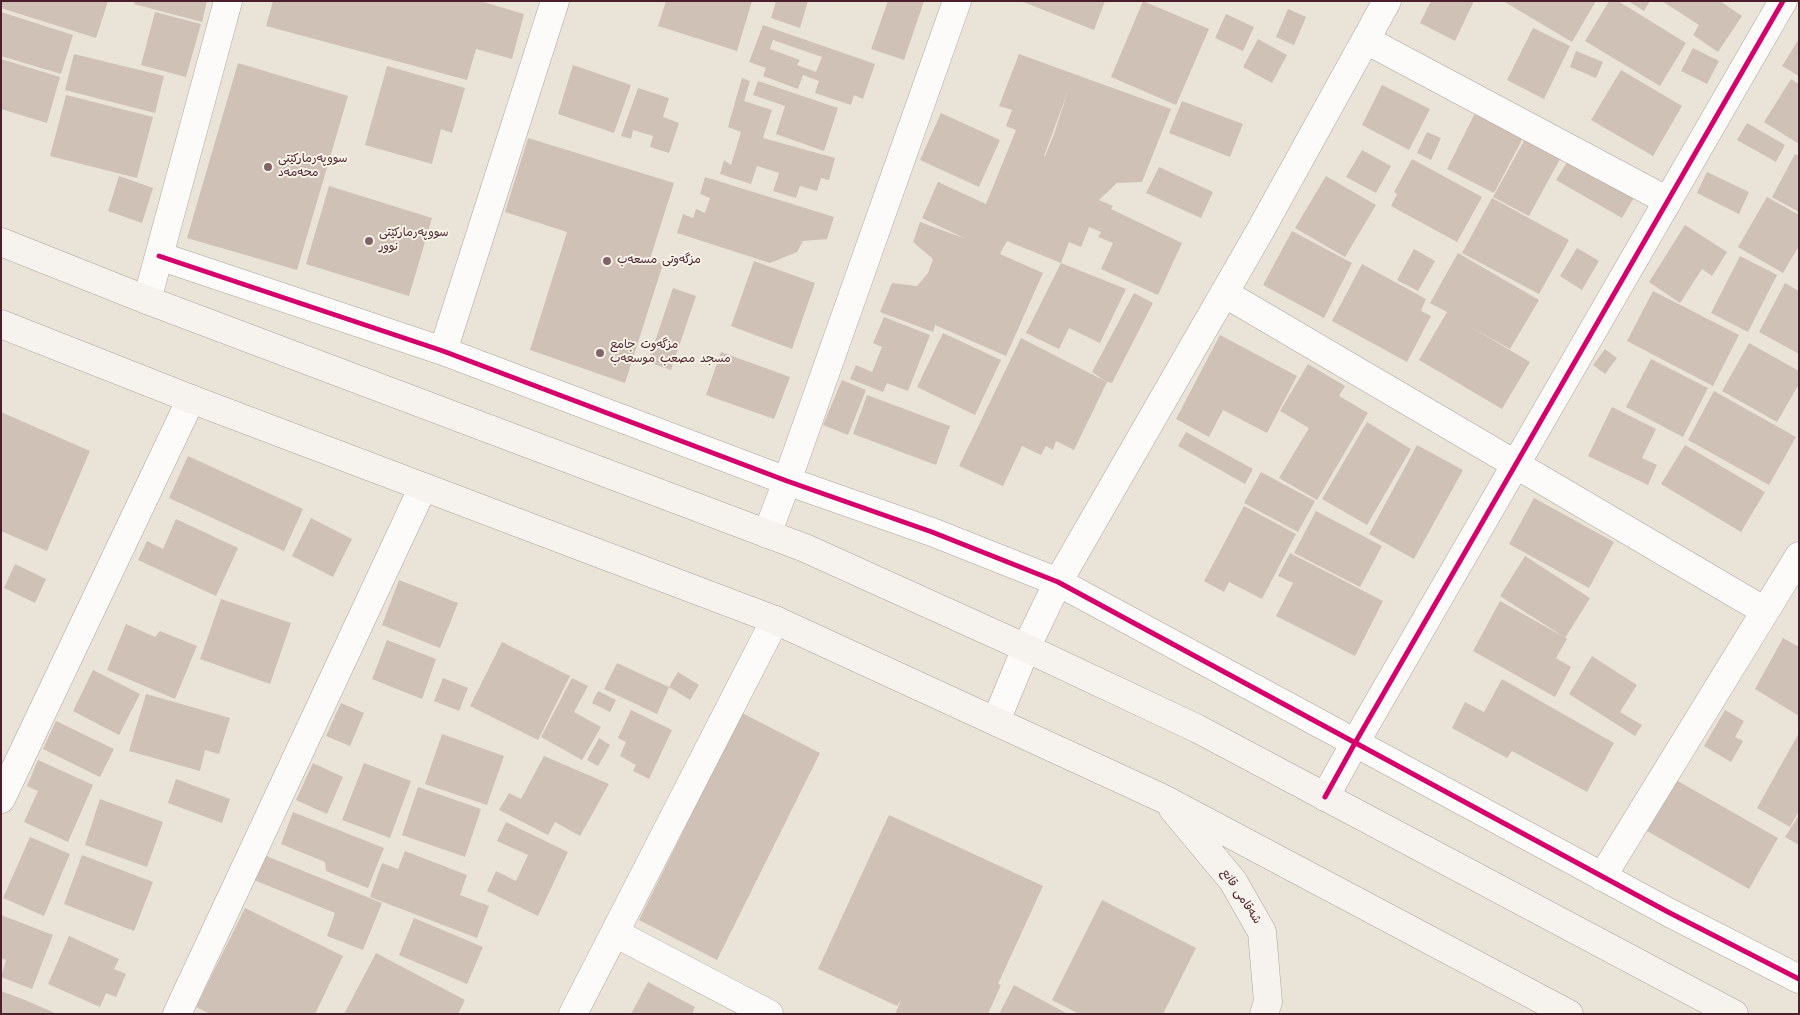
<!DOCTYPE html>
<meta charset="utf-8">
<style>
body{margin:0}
#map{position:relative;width:1800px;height:1015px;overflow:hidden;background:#eae4d8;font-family:Kalam,sans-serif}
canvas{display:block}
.frame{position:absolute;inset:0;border:2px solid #4a1f2b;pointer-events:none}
</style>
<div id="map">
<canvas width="1800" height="1015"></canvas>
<div class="frame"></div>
</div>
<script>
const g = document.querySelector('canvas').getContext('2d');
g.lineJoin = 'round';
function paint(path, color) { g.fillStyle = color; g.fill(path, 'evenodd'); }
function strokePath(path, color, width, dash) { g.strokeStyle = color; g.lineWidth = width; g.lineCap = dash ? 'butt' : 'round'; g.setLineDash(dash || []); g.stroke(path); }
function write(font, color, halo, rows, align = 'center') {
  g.font = font + ' Kalam,"Playpen Sans Arabic",sans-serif'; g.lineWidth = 4; g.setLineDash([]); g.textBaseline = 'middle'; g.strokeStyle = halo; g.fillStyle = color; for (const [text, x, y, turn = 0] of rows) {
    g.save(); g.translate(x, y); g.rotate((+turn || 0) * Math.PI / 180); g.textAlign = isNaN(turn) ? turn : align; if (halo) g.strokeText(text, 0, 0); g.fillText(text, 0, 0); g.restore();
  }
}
paint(new Path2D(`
 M1 1H108L96 38 1 8Z
 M135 1H207L202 22 134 4Z
 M273 1H480L524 14 512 59 476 49 467 80 266 26Z
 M666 1H752L737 51 658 26Z
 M776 1H808L800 28 771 18Z
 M888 1H924L904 60 871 49Z
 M1021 1H1105L1094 30Z
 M1143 1 1209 29 1176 105 1111 77Z
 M1431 1H1474L1455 41 1420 23Z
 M1503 1H1596L1572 42Z
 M1609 1H1618L1686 43 1660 86 1585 41Z
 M1628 1H1650L1644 11Z
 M1662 1H1720L1742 16 1718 52 1693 35 1699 25Z
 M1288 9 1306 17 1294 45 1276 37Z
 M1 12 73 35 61 74 1 56Z
 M155 12 201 24 186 77 141 65Z
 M1226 14 1254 27 1243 51 1215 38Z
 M763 25 875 64 863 99 854 95 851 105 815 93 819 81 803 75 798 89 763 76 766 68 749 62ZM773 40 822 57 816 72 797 65 800 60 770 49Z
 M1533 28 1570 46 1544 99 1507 80Z
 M1258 39 1287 55 1272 83 1243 67Z
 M1799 39V76L1782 66Z
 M1693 48 1719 61 1707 84 1681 71Z
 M1576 51 1603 62 1596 78 1570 67Z
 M74 54 164 76 155 113 65 90Z
 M1019 54 1171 109 1142 182 1117 183 1099 200 1113 206 1111 209 1182 243 1158 295 1101 269 1113 243 1098 237 1101 232 1089 227 1081 247 1069 242 1061 263 1007 241 1000 254 1043 273 1006 356 935 325 933 332 880 312 892 283 917 286 928 273 933 259 913 242 920 222 966 239 922 218 938 182 986 204 1016 130 1006 126 1012 110 999 106ZM1068 91 1054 134 1045 156H1044Z
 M1 59 60 77 47 123 1 109Z
 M238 63 348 96 297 270 187 238Z
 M573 65 631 85 614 133 558 114Z
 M387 66 465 88 452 133 441 129 432 164 365 145Z
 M1621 70 1682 106 1653 156 1591 120Z
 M742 78 750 81 744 101 772 110 763 138 835 158 829 180 821 178 817 191 800 186 796 198 773 191 779 173 757 166 751 184 720 174 724 160 731 165 741 132 728 127Z
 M1791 79 1799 84V144L1764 122Z
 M758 81 838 108 824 151 776 134 785 106 753 95Z
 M1382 85 1430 109 1409 150 1362 125Z
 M638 88 669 98 663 117 679 123 669 153 650 147 653 136 633 130 631 139 621 136Z
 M66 95 153 117 137 178 50 156Z
 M1182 101 1243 124 1230 157 1169 133Z
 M1476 111 1524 136 1494 193 1447 169Z
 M941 113 1000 140 979 187 920 160Z
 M1747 123 1785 145 1776 162 1737 140Z
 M1427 132 1441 138 1431 160 1417 153Z
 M528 138 674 183 650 259 663 264 625 383 530 350 567 232 505 212Z
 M1525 139 1560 159 1529 216 1493 197Z
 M1362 150 1391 166 1376 193 1346 177Z
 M1795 154 1799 156V212L1772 197Z
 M1571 156 1636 194 1622 218 1556 180Z
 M1412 159 1482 197 1457 242 1391 206 1397 194 1394 192Z
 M1159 167 1213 192 1201 218 1146 193Z
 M1707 172 1749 192 1739 214 1697 193Z
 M119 176 153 188 142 223 108 211Z
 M1326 176 1376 205 1345 257 1295 228Z
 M705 177 834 217 827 239 803 241 797 252 770 263 677 233 683 214 693 218 696 209 705 213 710 198 700 194Z
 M329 186 432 218 409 296 306 264Z
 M1767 197 1799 215V246L1783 273 1738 247Z
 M1492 198 1569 240 1539 294 1462 253Z
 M1685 225 1727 252 1712 276 1702 269 1680 303 1649 282Z
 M1292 231 1352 263 1324 318 1263 285Z
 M1577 248 1599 261 1582 290 1560 276Z
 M1414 249 1435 261 1418 291 1397 280Z
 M1458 253 1539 300 1510 349 1469 326 1530 362 1502 409 1419 360 1447 312 1430 303Z
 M1740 256 1777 275 1748 332 1711 313Z
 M754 261 815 283 792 349 731 326Z
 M1061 263 1126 289 1100 343 1069 328 1059 349 1026 333Z
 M1362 264 1426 299 1421 311 1431 316 1407 362 1332 321Z
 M1785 283 1799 291V354L1759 332Z
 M673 288 696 296 671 370 648 362Z
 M1653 291 1739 335 1713 386 1627 341Z
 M1134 293 1153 303 1112 383 1107 382 1074 450 1056 441 1053 450 1046 446 1041 455 1022 446 1003 486 959 466 1021 338 1105 381 1092 372Z
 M884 317 930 335 908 391 887 383 883 392 850 379 856 365 872 372 882 347 873 343Z
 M943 333 1001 360 975 415 917 387Z
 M1220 335 1297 376 1267 433 1223 410 1209 437 1176 419Z
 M1749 343 1799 371V384L1777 422 1722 391Z
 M1605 349 1617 358 1605 374 1593 365Z
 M721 352 790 377 774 419 706 395Z
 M1651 359 1708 388 1683 437 1626 407Z
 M1308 364 1345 386 1339 396 1368 413 1317 500 1279 478 1309 428 1280 411Z
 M842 380 866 390 848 435 823 425Z
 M1714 391 1796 437 1769 485 1688 440Z
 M867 395 950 426 936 465 853 434Z
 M1612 407 1656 429 1642 458 1657 465 1648 485 1588 456Z
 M1 412 90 451 47 551 1 531Z
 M1367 422 1411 449 1367 525 1322 499Z
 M1186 432 1253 469 1245 484 1178 446Z
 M1417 445 1463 470 1414 559 1369 534Z
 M1685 445 1765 492 1741 532 1661 484Z
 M188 456 303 509 284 551 169 498Z
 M1261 472 1315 501 1298 532 1244 503Z
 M1534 498 1614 542 1589 588 1509 544Z
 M1244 506 1296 534 1262 599 1229 582 1224 592 1204 581Z
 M1316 511 1382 546 1360 587 1294 553Z
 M311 518 352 539 333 577 292 556Z
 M176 519 238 548 216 596 138 560 147 541 163 549Z
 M1290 553 1383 601 1355 656 1276 616 1293 583 1278 576Z
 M1525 556 1590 598 1565 638 1567 639 1556 658 1571 667 1555 697 1473 651 1500 601 1564 637 1500 596Z
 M15 564 46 579 35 603 4 588Z
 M399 580 458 603 440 648 382 625Z
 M221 599 291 623 270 684 200 659Z
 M126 624 155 637 160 631 197 646 175 699 107 670Z
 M1783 638 1799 647V716L1755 689Z
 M387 640 436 659 422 699 372 679Z
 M502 642 570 676 538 740 470 706Z
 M1592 656 1637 685 1620 712 1642 725 1635 736 1569 694Z
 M617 663 669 687 678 672 699 685 690 700 669 687 657 714 604 689Z
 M93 670 140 694 119 735 73 711Z
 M443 678 468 688 459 711 434 701Z
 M572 678 588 686 574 712 601 727 582 760 541 737Z
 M1502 679 1614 743 1587 792 1512 751 1507 758 1452 728 1465 702 1484 712Z
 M598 691 616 700 610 712 592 703Z
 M146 694 230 718 219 754 205 750 200 771 129 751Z
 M341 703 364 713 350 746 326 736Z
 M631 710 672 730 649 779 633 771 636 765 620 756 626 742 618 738Z
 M1725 710 1744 721 1735 737 1743 741 1731 762 1704 746Z
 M742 713 820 753 717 960 639 920Z
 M56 721 114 749 100 777 43 749Z
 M1799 733V811L1790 827 1757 808Z
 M442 734 504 756 487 805 425 784Z
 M599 738 610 745 598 766 587 760Z
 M544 756 609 784 580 836 555 822 548 835 499 810 509 793 521 799Z
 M38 760 93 785 68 842 24 822 38 791 27 786Z
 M313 763 343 777 327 814 296 800Z
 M364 763 411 781 390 838 342 820Z
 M176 779 230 799 222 823 168 803Z
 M1676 780 1778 838 1749 889 1647 831Z
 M418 787 481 809 465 857 402 835Z
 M100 799 163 822 147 867 85 845Z
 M293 812 384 848 368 888 326 871 325 862 281 844Z
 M889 815 1043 886 998 984 1001 985 988 1014H895L901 1000 897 1006 818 969Z
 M1799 815V845L1785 837Z
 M506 822 568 852 538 916 487 891 496 871 516 881 528 855 497 841Z
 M30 837 70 854 44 916 3 898Z
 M405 851 467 875 460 895 489 906 477 938 370 897 382 863 398 869Z
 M82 855 153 882 134 931 64 904Z
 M264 855 382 903 363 950 327 936 335 913 254 880Z
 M1102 900 1196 948 1163 1014H1079L1052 1000Z
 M245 908 343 956 315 1014H210L196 1007Z
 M1 915 53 935 32 989 1 977 6 960 1 958Z
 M414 918 483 947 467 984 399 955Z
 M69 936 119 959 114 969 126 974 116 997 106 993 100 1007 48 984Z
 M376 953 465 1000 458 1014H344Z
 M648 982 695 1007 692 1014H631Z
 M1014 985 1068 1014H999Z
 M1 991 25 1000 57 1014H1Z`), '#cfc1b6');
const minor = new Path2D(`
 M1366 40 1668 201
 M159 256 443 351 787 481 932 532 1058 582 1668 912 1799 979
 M1224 293 1765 611
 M147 300 228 1
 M443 351 555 1
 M767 534 787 481 957 1
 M996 721 1026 648 1058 582 1260 231 1387 1
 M1325 797 1355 743 1783 1
 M1 799 191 399
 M1602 877 1799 556
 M615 933 769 1014
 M177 1014 423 487
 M573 1014 775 620`);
const secondary = new Path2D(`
 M1 242 147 300 805 548 1026 648 1198 729 1734 1014
 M1 324 191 399 775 620 1164 799 1569 1014
 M1173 809 1233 881 1262 932 1268 1002 1264 1014`);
strokePath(minor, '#ada49e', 29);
strokePath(secondary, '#ada49e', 29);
strokePath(minor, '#fcfbf9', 28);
strokePath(secondary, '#f6f2ee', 28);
strokePath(new Path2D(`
 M159 256 443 351 787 481 932 532 1058 582 1668 912 1799 979
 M1325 797 1355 743 1783 1`), '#d6006c', 5);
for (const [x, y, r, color] of [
 [268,167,5,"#826468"],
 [369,241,5,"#826468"],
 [607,261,5,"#826468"],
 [600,353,5,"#826468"]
]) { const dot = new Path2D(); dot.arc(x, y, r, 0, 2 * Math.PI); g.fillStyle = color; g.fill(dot); strokePath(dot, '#f7f3e8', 2); }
write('12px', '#4a1f2b', '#f7f3e8', [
 ["سووپەرمارکێتی",278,160],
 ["محەمەد",278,174],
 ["سووپەرمارکێتی",379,234],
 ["نوور",379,248],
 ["مزگەوتی مسعەب",617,261],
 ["مزگەوت جامع",610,346],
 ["مسجد مصعب موسعەب",610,360]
], 'left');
write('12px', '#4a1f2b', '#f7f3e8', [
 ["شەقامی قانع",1240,897,57]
]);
</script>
